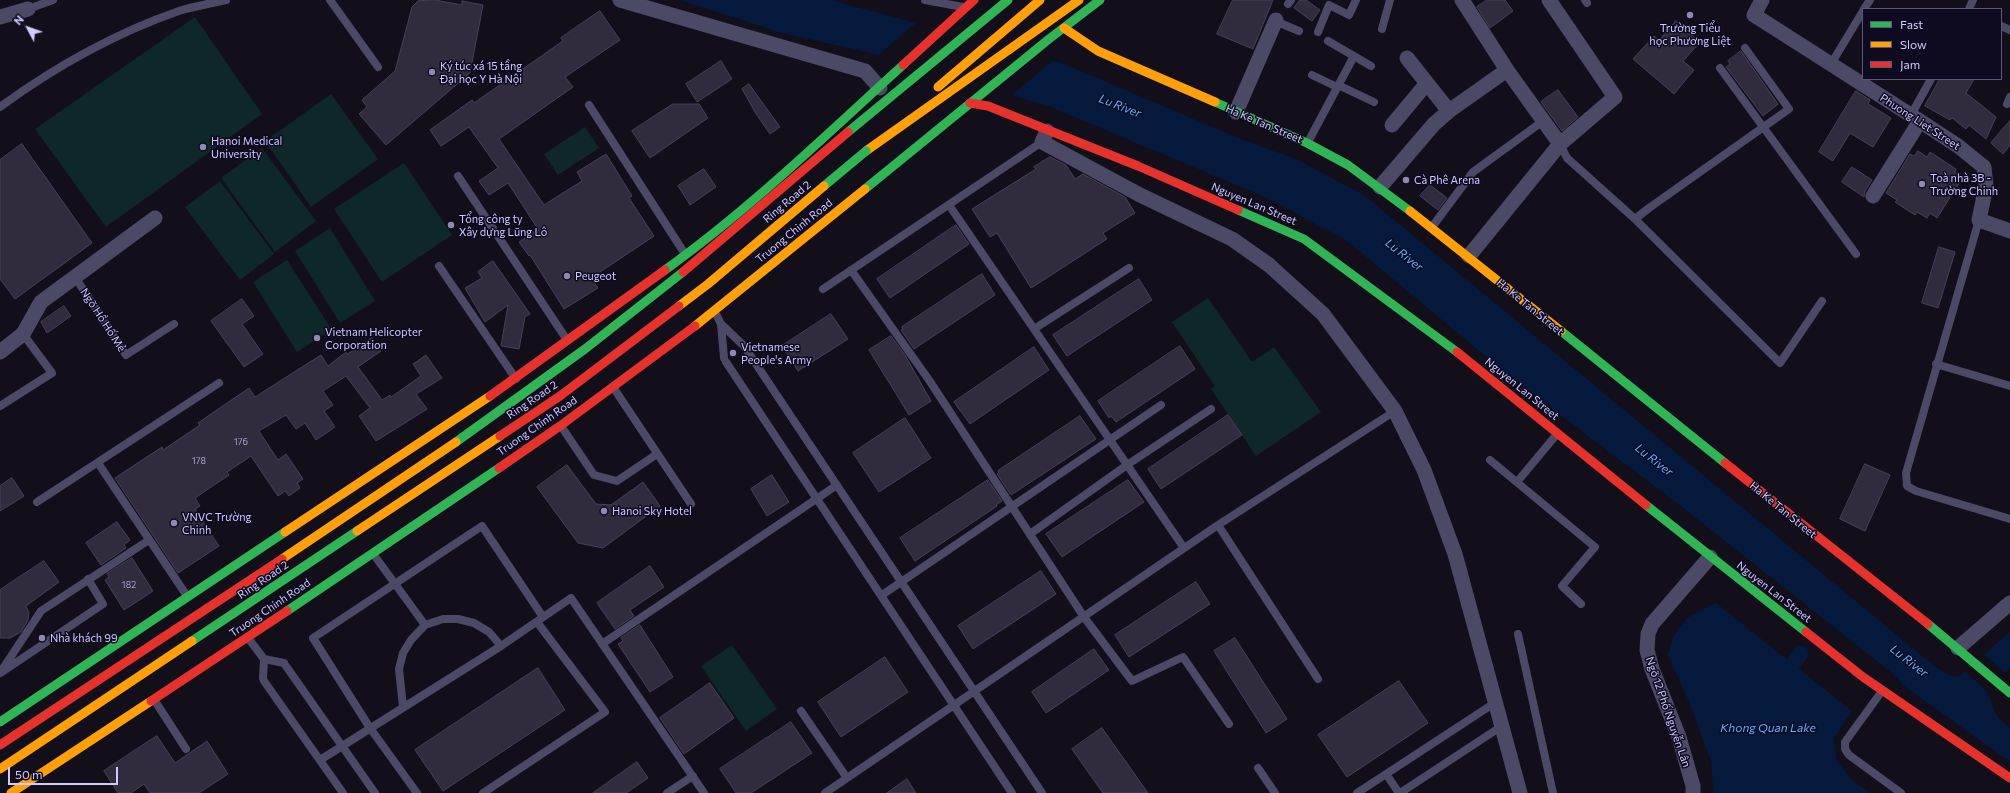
<!DOCTYPE html>
<meta charset="utf-8">
<style>
body{margin:0}
#map{position:relative;width:2010px;height:793px;overflow:hidden;background:#120f1b;font-family:Commissioner,sans-serif}
canvas{display:block}
.legend{position:absolute;left:1862px;top:8px;width:140px;height:72px;box-sizing:border-box;background:#0e0a20;border:1px solid #5c5779;margin:0;padding:5px 7px;list-style:none;font-size:12px;color:#d0caff}
.legend li{display:flex;align-items:center;gap:8px;height:20px}
.legend b{width:20px;border:1px solid #5c5779}
.north{position:absolute;left:8px;top:8px;width:40px;height:40px;-webkit-text-stroke:3px #0e0a20;paint-order:stroke;rotate:311deg;font-size:11px;font-weight:700;line-height:16px;text-align:center;color:#d0caff}
.north::after{content:'';display:block;margin:auto;width:14px;height:18px;background:#d0caff;clip-path:polygon(50% 0,100% 100%,50% 72%,0 100%)}
.scale{position:absolute;left:8px;top:767px;width:110px;height:18px;box-sizing:border-box;border:2px solid #d0caff;border-top:0;padding-left:5px;font-size:12px;line-height:14px;white-space:nowrap;color:#d0caff;-webkit-text-stroke:3px #0e0a20;paint-order:stroke}
</style>
<div id="map">
<canvas width="2010" height="793"></canvas>
<ul class="legend">
<li><b style="height:5px;background:#30b455"></b>Fast</li>
<li><b style="height:5px;background:#ff9f0a"></b>Slow</li>
<li><b style="height:5px;background:#e5322d"></b>Jam</li>
</ul>
<div class="north">N</div>
<div class="scale">50 m</div>
</div>
<script>
const g = document.querySelector('canvas').getContext('2d');
g.lineJoin = 'round';
function paint(path, color) { g.fillStyle = color; g.fill(path, 'evenodd'); }
function strokePath(path, color, width, dash) { g.strokeStyle = color; g.lineWidth = width; g.lineCap = dash ? 'butt' : 'round'; g.setLineDash(dash || []); g.stroke(path); }
function write(font, color, halo, rows, align = 'center') {
  g.font = font + ' Commissioner,sans-serif'; g.lineWidth = 3; g.setLineDash([]); g.textBaseline = 'middle'; g.strokeStyle = halo; g.fillStyle = color; for (const [text, x, y, turn = 0] of rows) {
    g.save(); g.translate(x, y); g.rotate((+turn || 0) * Math.PI / 180); g.textAlign = isNaN(turn) ? turn : align; if (halo) g.strokeText(text, 0, 0); g.fillText(text, 0, 0); g.restore();
  }
}
paint(new Path2D(`
 M195 17 262 114 106 227 35 129Z
 M331 94 378 159 311 207 265 141Z
 M585 127 599 148 558 175 544 154Z
 M262 148 316 221 275 252 221 178Z
 M404 163 452 235 382 282 334 209Z
 M220 181 274 254 240 280 185 207Z
 M330 228 375 301 340 323 295 251Z
 M287 260 332 330 297 352 253 282Z
 M1208 298 1252 362 1274 347 1321 412 1256 456 1211 389 1215 386 1172 322Z
 M732 645 777 709 746 731 701 666Z`), '#0e2728');
paint(new Path2D(`
 M680 0H831L1062 63 1243 140 1296 159 1364 195 1927 660 1946 674 1958 677 2010 632V668L1987 693C1995 707 1993 718 2010 727V762L1904 686 1892 673 1682 507 1513 379 1346 240 1267 198 1051 107 872 53 782 33Z
 M1716 603 1852 711 1834 738 1836 760 1853 781 1870 793H1714L1711 761 1689 702 1668 655 1674 635 1687 618Z`), '#05193d');
paint(new Path2D(`
 M917 22 1055 59 1010 97 877 56Z
 M1982 653 2007 674 1990 694 1963 670Z`), '#120f1b');
strokePath(new Path2D(`
 M1793 664 1801 653`), '#05193d', 15);
const building = new Path2D(`
 M435 0 462 5V1L483 5 470 73 386 145 359 114 367 107 362 100 395 71 412 7 418 1Z
 M1233 0H1273L1253 49 1217 34Z
 M1300 0H1306L1320 10 1312 21 1294 8Z
 M1487 0H1505L1513 11 1490 28 1477 7Z
 M600 11 620 40 565 77 573 87 499 139 544 205 582 181 577 172 606 154 632 196 629 198 654 236 591 278 598 288 564 309 530 255 529 256 519 242 538 229 508 183 489 195 479 181 498 168 469 127 441 146 430 130 472 100 474 103 563 41 561 38Z
 M1676 21 1700 42 1683 61 1694 70 1674 94 1633 59 1654 36 1659 40Z
 M1741 51 1778 104 1763 116 1726 67 1730 64 1728 61Z
 M721 61 732 79 697 102 686 84Z
 M1940 79H1974L1966 93 1996 117 1986 139 1969 125 1966 129 1952 118 1950 120 1925 106Z
 M749 84 780 127 770 134 755 112 742 89Z
 M1558 90 1578 117 1562 131 1541 102Z
 M1856 91 1870 100 1868 104 1891 118 1873 147 1850 133 1833 161 1819 152Z
 M673 104H699L708 118 650 158 632 131Z
 M2010 121V145L2003 154 1991 143Z
 M22 144 92 243 15 299 0 279V160Z
 M1918 151 1927 157 1930 152 1956 169 1955 172 1963 177 1937 218 1930 213 1927 218 1917 212 1915 215 1895 202 1897 200 1886 193 1910 154 1914 156Z
 M1050 157 1066 165 1075 179 1083 174 1125 197 1135 213 1103 233 1107 239 1031 288 997 233 990 237 972 209 1036 169 1034 167Z
 M1852 167 1872 180 1865 191 1864 197 1842 182Z
 M704 169 716 187 690 205 678 186Z
 M1430 185 1447 198 1438 210 1420 196Z
 M956 225 969 244 890 298 877 279Z
 M1939 247 1955 252 1938 308 1922 303Z
 M493 261 530 314 525 317 519 349 501 346 508 305 485 322 465 288 482 278 478 272Z
 M982 274 995 295 914 349 901 330 903 329 902 327Z
 M1139 279 1152 300 1067 356 1053 335Z
 M242 299 254 316 242 324 263 354 244 367 211 321Z
 M64 306 71 316 47 333 41 322Z
 M831 314 848 339 798 371 782 346Z
 M891 336 905 355 931 401 909 415 869 350Z
 M372 338 381 351 358 367 382 400 390 395 391 397 421 376 413 364 426 355 442 378 416 394 427 409 376 441 359 416 370 408 346 376 323 391 333 405 324 411 335 427 316 440 305 423 296 429 286 415 259 431 278 460 286 454 303 479 297 483 300 488 289 496 285 491 278 496 251 456 227 472 229 475 195 498 200 506 195 509 219 546 178 573 115 478 162 447 163 450 200 425 198 423 249 388 255 397 321 355 328 366 346 352 347 354Z
 M1180 346 1195 369 1116 422 1111 416 1109 418 1098 401Z
 M1034 347 1049 370 970 424 954 402Z
 M1228 415 1242 435 1161 489 1148 469Z
 M1080 416 1096 439 1011 495 997 474 999 472 998 471Z
 M905 418 931 458 879 492 853 453Z
 M1865 464 1890 475 1865 531 1840 519Z
 M567 465 596 504 611 505 643 482 660 506 603 548 578 543 537 487Z
 M772 475 789 502 767 516 751 489Z
 M12 478 24 496 0 511V486Z
 M988 480 1002 501 996 505 997 506 915 561 900 538Z
 M1128 480 1144 502 1062 557 1046 534Z
 M117 522 130 540 124 545 126 548 101 565 86 543Z
 M132 558 153 591 124 610 105 580 109 577 107 574Z
 M44 561 59 582 26 606 29 613 28 620 21 632 10 638H0V590Z
 M650 566 664 587 630 610 634 616 615 629 597 603Z
 M1041 571 1056 594 973 649 958 626Z
 M1196 582 1210 604 1129 657 1115 635Z
 M640 625 673 677 650 692 618 644 623 641 621 638Z
 M1235 638 1287 719 1266 733 1214 651Z
 M1094 649 1109 670 1046 713 1032 692Z
 M885 657 908 692 841 737 818 702Z
 M538 668 565 710 443 791 415 750Z
 M1399 681 1428 723 1347 777 1318 735Z
 M710 683 734 718 684 754 660 718Z
 M791 722 812 753 751 793H736L720 769Z
 M1102 728 1148 793H1103L1072 749Z
 M157 736 175 763 207 741 228 774 199 793H150L144 784 131 793H118L104 771Z
 M637 762 648 778 626 793H593Z
 M907 779 916 793H887Z`);
paint(building, '#302c3e');
strokePath(building, '#45405a', 1);
strokePath(new Path2D(`
 M330 0 378 67
 M925 0 963 7
 M1585 0 1587 3
 M1288 4 1291 0
 M28 9 53 0
 M1864 9 1870 0
 M1969 9 1973 0
 M1275 21 1299 31
 M2001 26 2010 30
 M1382 29 1390 0
 M1318 32 1329 5 1349 15 1356 0
 M1328 41 1371 66
 M1831 64 1863 11
 M1720 68 1856 254
 M1312 75 1337 87
 M1338 85 1374 102
 M2007 104 2010 97
 M589 105 685 254
 M0 107C56 66 113 34 179 11 194 6 210 4 226 0
 M1911 115 1931 79
 M1308 142 1354 56
 M1560 144 1567 158 1635 219 1780 363 1822 301
 M458 176 567 340
 M949 205 1184 548
 M1635 219 1649 208 1789 109 1745 48
 M1979 220 1906 473 1907 486 1916 491 2010 519
 M1432 227 1473 172 1543 121
 M439 266 516 379
 M851 270 929 380 1084 617 1132 681 1183 657 1229 724
 M75 277 126 355 174 324
 M823 289 1042 142
 M715 312 721 324 742 344
 M721 324 724 358
 M1034 329 1129 268
 M744 346 1042 793
 M726 362 1012 793
 M1936 364 2010 386
 M613 387 691 504
 M0 406 52 373 23 334
 M561 426 594 475 617 481 657 454
 M1490 460 1595 547 1562 586 1581 604
 M98 463 187 596
 M1517 482 1557 434
 M37 502 219 383
 M1218 525 1318 679
 M1030 534 1127 465 1211 409
 M374 555 425 625
 M882 595 1161 405
 M1518 634 1553 793
 M248 638 264 659 284 663
 M602 644 837 485
 M286 666 375 793
 M2 672 103 604 88 579
 M0 673 41 611 149 540
 M263 678 264 659
 M264 681 343 793
 M1882 691 1845 742V749L1849 755 1901 793
 M155 701 186 749
 M403 707 399 669 403 653 411 640 425 625 443 619H458L474 623 489 632 501 646
 M801 711 847 778
 M320 760 501 646 571 598 704 793
 M1258 768 1275 793
 M1386 774 1399 793
 M417 793 370 728 313 638 482 526 543 617
 M483 793 605 712 537 622
 M667 793 693 776
 M825 793 1218 525 1395 411
 M1357 793 1496 702
 M1400 793 1502 726`), '#4b4965', 8);
strokePath(new Path2D(`
 M620 0 865 71 880 88
 M1462 0 1507 70 1560 144
 M1762 0 1754 15 1920 121 1958 146 1984 167 1986 186 1979 220 2010 231
 M0 17 28 9
 M1407 58 1449 111
 M1236 112 1276 20
 M1392 125 1427 83
 M1047 131 1042 142 1140 195 1232 239 1269 265 1323 314 1395 411 1424 470 1455 554 1520 793
 M1380 187 1434 124 1449 111 1507 70
 M1873 196 1920 121
 M1469 256 1560 144 1615 97 1549 0
 M0 352 23 334 41 302 155 218
 M1958 648 2010 603
 M1693 793V786L1679 737 1652 669 1647 650 1648 634 1652 624 1710 557`), '#4b4965', 15);
strokePath(new Path2D(`
 M1215 102 1307 143 1348 165 1410 211
 M848 132 1008 0
 M865 189 1049 39 1100 0
 M1238 210 1304 239 1457 352
 M665 270C750 209 826 135 903 65
 M1561 331 1725 463
 M1646 505 1806 632
 M287 611 499 468
 M1928 624 2010 693
 M0 722 285 532`), '#30b455', 9);
strokePath(new Path2D(`
 M1064 28 1098 51 1215 102
 M938 87 1040 0
 M866 151 1079 0
 M1410 211 1561 331
 M695 326 865 189
 M285 532 490 396
 M11 793 151 701`), '#ff9f0a', 9);
strokePath(new Path2D(`
 M903 65 974 0
 M970 103 988 106 1138 166 1238 210
 M1457 352 1646 505
 M490 396 665 270
 M1725 463 1928 624
 M499 468 560 426 695 326
 M1806 632 1863 677 2010 778
 M151 701 287 611`), '#e5322d', 9);
strokePath(new Path2D(`
 M824 186 866 151
 M456 442 585 349 683 272
 M192 641 357 531`), '#30b455', 9);
strokePath(new Path2D(`
 M679 306 708 284 824 186
 M357 531 500 436
 M282 559 456 442
 M0 769 192 641`), '#ff9f0a', 9);
strokePath(new Path2D(`
 M683 272 848 132
 M500 436 560 396 679 306
 M0 745 282 559`), '#e5322d', 9);
for (const [x, y, r, color] of [
 [1690,15,4,"#8e89af"],
 [432,72,4,"#8e89af"],
 [203,147,4,"#8e89af"],
 [1406,180,4,"#8e89af"],
 [1922,184,4,"#8e89af"],
 [451,225,4,"#8e89af"],
 [567,276,4,"#8e89af"],
 [317,338,4,"#8e89af"],
 [733,353,4,"#8e89af"],
 [604,511,4,"#8e89af"],
 [174,523,4,"#8e89af"],
 [42,638,4,"#8e89af"]
]) { const dot = new Path2D(); dot.arc(x, y, r, 0, 2 * Math.PI); g.fillStyle = color; g.fill(dot); strokePath(dot, '#0e0a20', 1.5); }
write('9px', '#a8a2cf', null, [
 ["176",241,442],
 ["178",199,461],
 ["182",129,585]
]);
write('11px', '#d0caff', '#0e0a20', [
 ["Trường Tiểu",1690,28,"center"],
 ["học Phương Liệt",1690,41,"center"],
 ["Ký túc xá 15 tầng",440,66],
 ["Đại học Y Hà Nội",440,79],
 ["Hanoi Medical",211,141],
 ["University",211,154],
 ["Toà nhà 3B -",1930,178],
 ["Trường Chinh",1930,191],
 ["Cà Phê Arena",1414,180],
 ["Tổng công ty",459,219],
 ["Xây dựng Lũng Lô",459,232],
 ["Peugeot",575,276],
 ["Vietnam Helicopter",325,332],
 ["Corporation",325,345],
 ["Vietnamese",741,347],
 ["People's Army",741,360],
 ["Hanoi Sky Hotel",612,511],
 ["VNVC Trường",182,517],
 ["Chinh",182,530],
 ["Nhà khách 99",50,638]
], 'left');
write('11px', '#d0caff', '#0e0a20', [
 ["Phuong Liet Street",1920,122,33],
 ["Ha Ke Tan Street",1264,124,23],
 ["Ring Road 2",787,202,-40],
 ["Nguyen Lan Street",1254,204,23],
 ["Truong Chinh Road",794,231,-39],
 ["Ha Ke Tan Street",1530,307,39],
 ["Ngõ Hồ Hố Mẻ",103,320,57],
 ["Nguyen Lan Street",1522,389,39],
 ["Ring Road 2",532,400,-34],
 ["Truong Chinh Road",537,426,-35],
 ["Ha Ke Tan Street",1783,510,39],
 ["Ring Road 2",263,580,-34],
 ["Nguyen Lan Street",1774,592,38],
 ["Truong Chinh Road",270,608,-34],
 ["Ngõ 12 Phố Nguyễn Lân",1668,712,71]
]);
write('italic 12px', '#58b1ff', '#0e0a20', [
 ["Lu River",1120,106,21],
 ["Lu River",1404,255,38],
 ["Lu River",1654,460,38],
 ["Lu River",1909,661,38],
 ["Khong Quan Lake",1768,728]
]);
</script>
